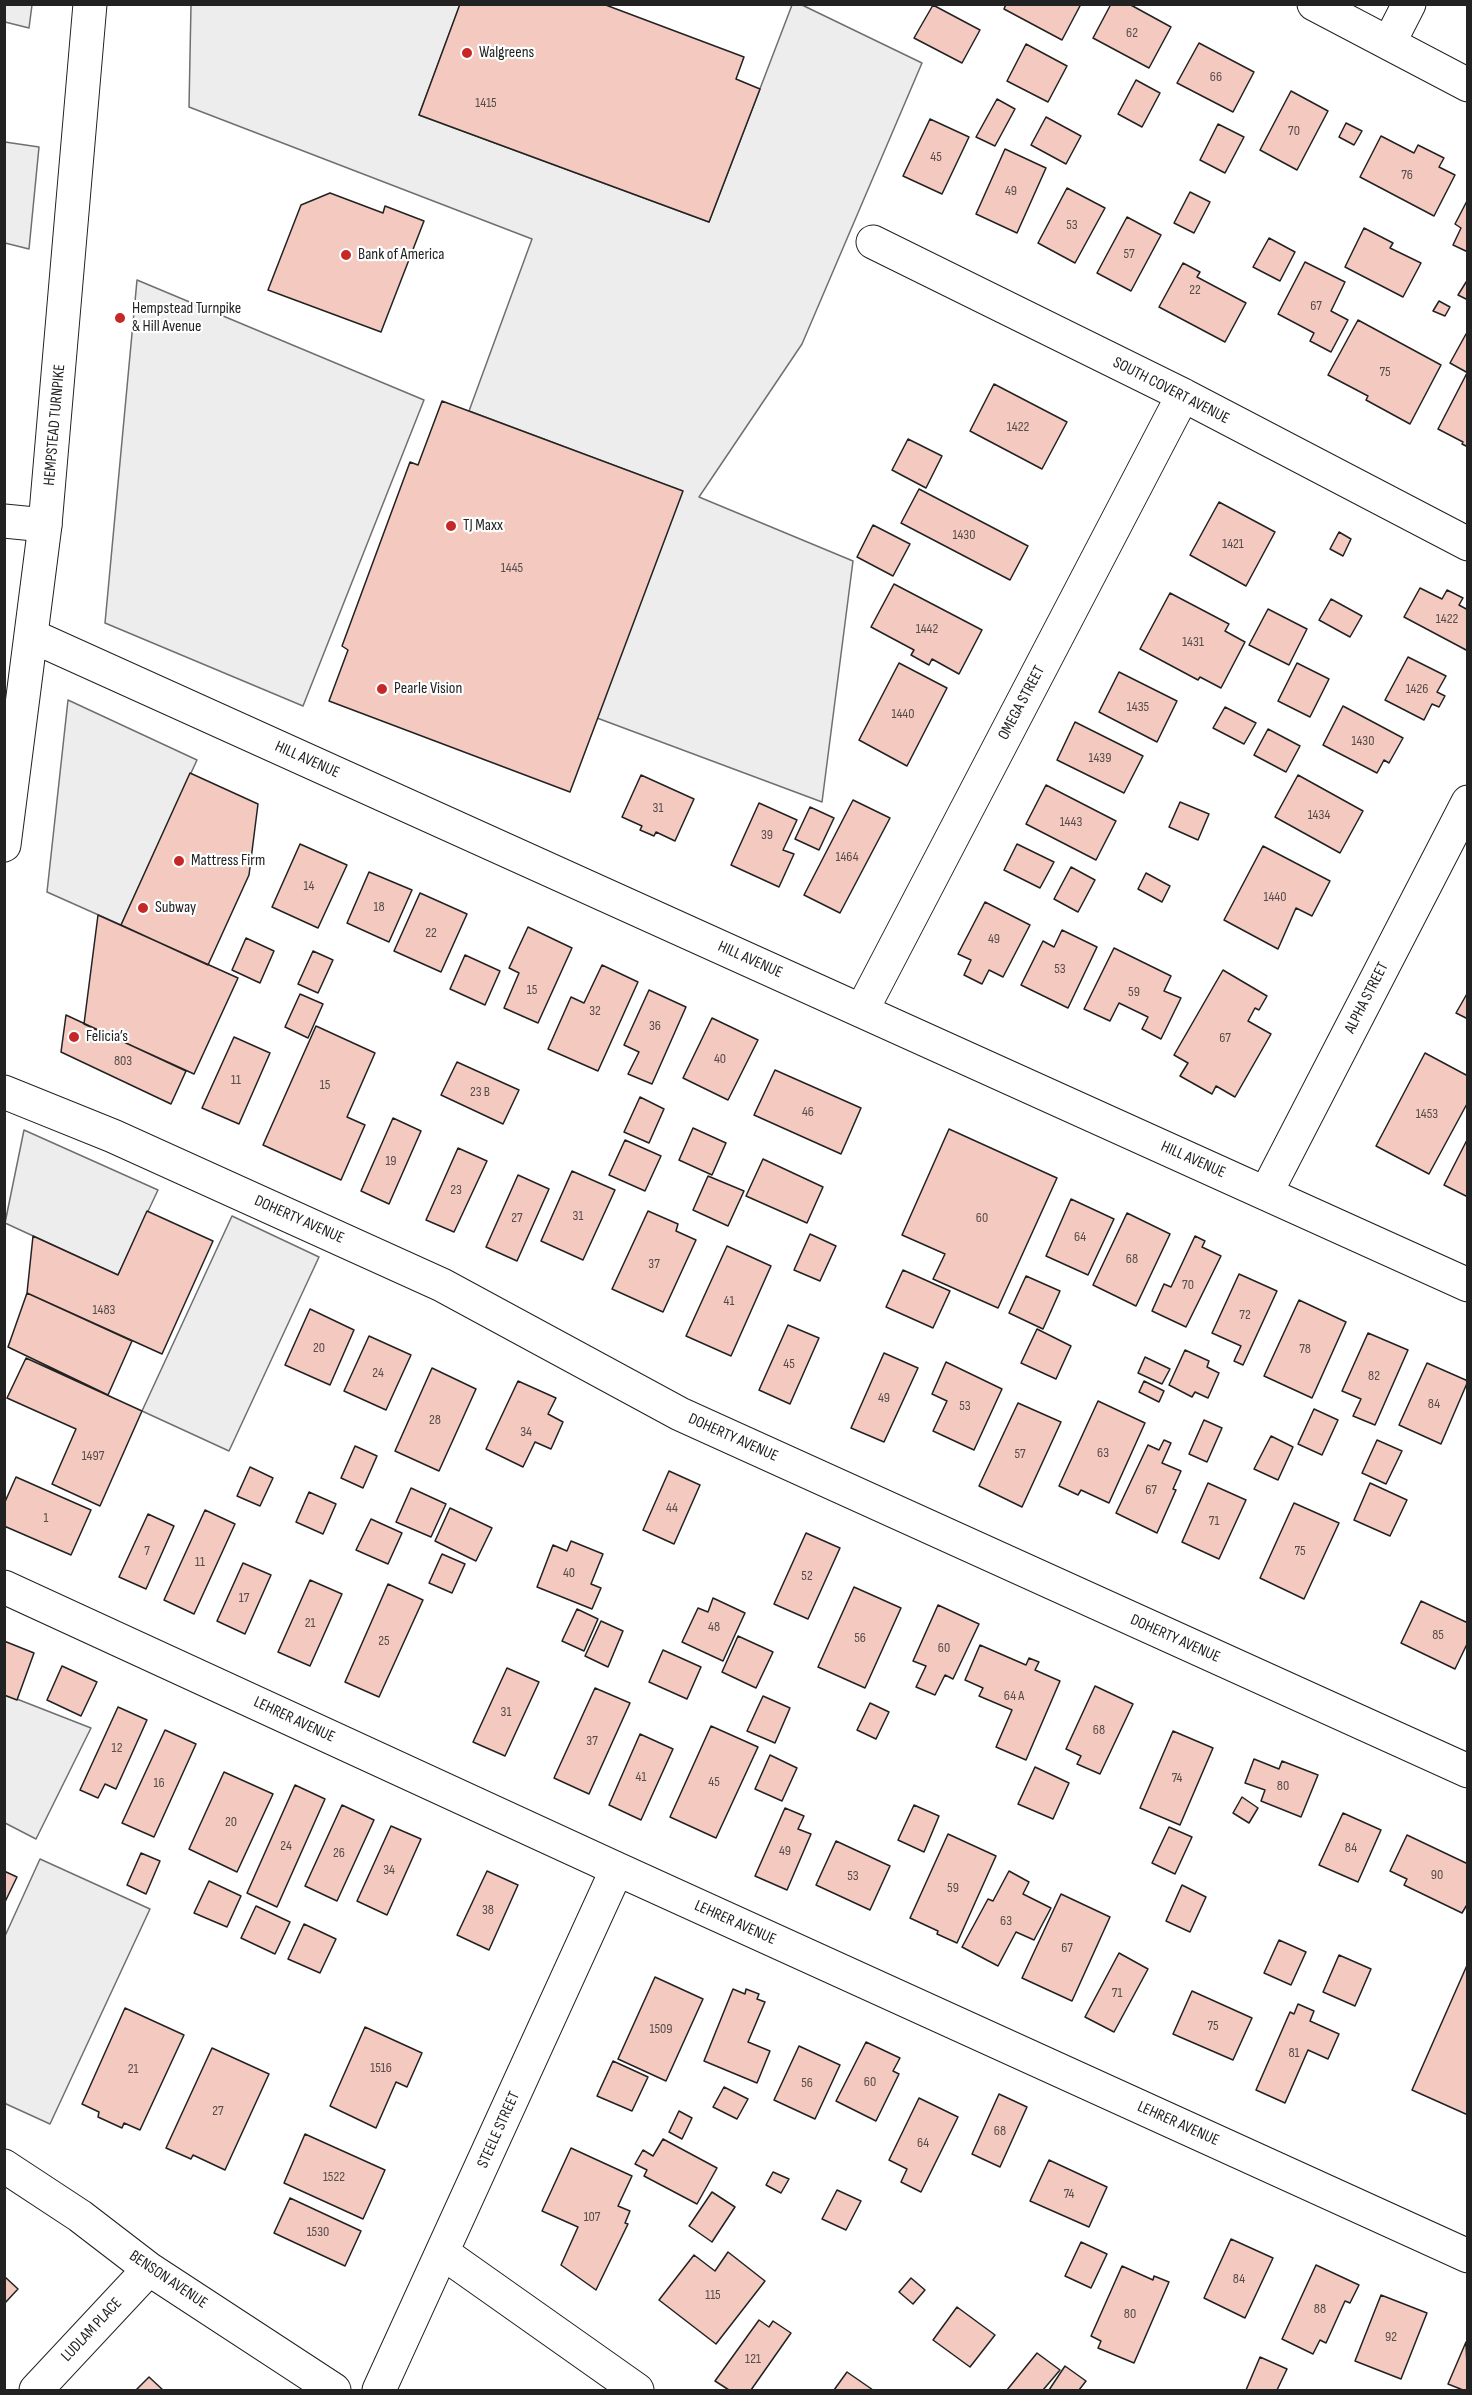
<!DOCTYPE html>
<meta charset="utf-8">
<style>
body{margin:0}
#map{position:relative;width:1472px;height:2395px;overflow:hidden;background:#fff;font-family:"Sofia Sans Condensed",sans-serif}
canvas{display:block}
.frame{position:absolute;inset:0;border:6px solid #222;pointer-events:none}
</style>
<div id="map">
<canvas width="1472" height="2395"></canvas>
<div class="frame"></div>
</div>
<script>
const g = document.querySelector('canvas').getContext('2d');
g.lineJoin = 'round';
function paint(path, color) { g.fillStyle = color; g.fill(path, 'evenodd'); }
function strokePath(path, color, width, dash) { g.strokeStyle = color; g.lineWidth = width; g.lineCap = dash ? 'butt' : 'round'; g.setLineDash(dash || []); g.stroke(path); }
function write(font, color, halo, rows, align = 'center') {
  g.font = font + ' "Sofia Sans Condensed",sans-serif'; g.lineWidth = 4.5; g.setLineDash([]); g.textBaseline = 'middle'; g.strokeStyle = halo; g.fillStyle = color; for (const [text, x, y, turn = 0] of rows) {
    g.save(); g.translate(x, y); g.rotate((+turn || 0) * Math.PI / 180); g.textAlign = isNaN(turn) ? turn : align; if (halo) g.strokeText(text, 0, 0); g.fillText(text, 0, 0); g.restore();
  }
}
const parking = new Path2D(`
 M5 4 32 5 29 28 5 22Z
 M191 5H460L419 115 709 222 792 5H802L922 63 802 344 699 497 853 561 822 802 597 718 682 491 469 411 532 239 189 107Z
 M5 142 39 147 29 249 5 243Z
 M137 280 424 400 303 706 105 623Z
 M68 700 197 760 121 925 47 892Z
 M24 1130 158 1190 118 1275 5 1223Z
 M232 1216 319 1257 229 1451 142 1411Z
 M4 1694 91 1728 36 1839 5 1823Z
 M40 1859 150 1909 50 2124 4 2103 5 1936Z`);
paint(parking, '#ededed');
strokePath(parking, '#6f6f6f', 1.5);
const building = new Path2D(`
 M460 4H603L744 57 736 79 760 89 709 222 419 115Z
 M1006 4H1081L1062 40 1004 9Z
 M1111 4H1129L1171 27 1149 68 1093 38Z
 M933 5 980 30 962 63 914 38Z
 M1199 43 1254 72 1233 112 1177 83Z
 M1026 44 1067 66 1048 102 1007 81Z
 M1136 80 1160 93 1142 127 1118 114Z
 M1291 91 1328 111 1297 170 1260 150Z
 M997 99 1015 109 995 146 976 137Z
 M1046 117 1081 136 1066 164 1031 145Z
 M930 119 969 137 942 194 903 176Z
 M1346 123 1362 131 1354 145 1339 137Z
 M1218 124 1244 137 1225 173 1200 160Z
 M1381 136 1414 153 1418 145 1444 158 1439 167 1455 175 1434 216 1360 177Z
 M1005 149 1046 168 1017 233 976 214Z
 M1067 188 1105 208 1075 263 1038 243Z
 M1190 192 1210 202 1194 233 1174 223Z
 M330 193 383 213 385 206 424 221 381 332 268 290 301 205Z
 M1468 199V252L1453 245 1461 228 1455 224Z
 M1127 217 1161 235 1131 291 1097 273Z
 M1364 228 1393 243 1390 248 1421 263 1403 297 1345 267Z
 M1269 238 1295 252 1280 281 1253 267Z
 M1305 262 1345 282 1331 311 1348 320 1331 352 1310 341 1314 333 1278 314Z
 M1183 263 1200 272 1197 277 1246 303 1225 342 1159 307Z
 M1468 279V300L1458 295Z
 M1439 301 1450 307 1445 316 1433 311Z
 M1358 320 1441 365 1410 424 1366 400 1368 396 1328 375Z
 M1466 334H1468V373L1450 363Z
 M1467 373H1468V447L1462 444 1463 442 1438 429Z
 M994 384 1067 422 1042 469 970 431Z
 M442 401 683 491 570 792 329 701 348 650 342 646 410 462 418 465Z
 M908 439 942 456 926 488 892 470Z
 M919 489 1028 546 1010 580 901 523Z
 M1219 502 1275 532 1246 586 1190 555Z
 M873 525 910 544 893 576 857 557Z
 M1339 532 1351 539 1343 556 1330 549Z
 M894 584 982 630 959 674 932 659 929 665 911 655 914 650 871 627Z
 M1420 588 1442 599 1447 590 1463 598 1459 605 1468 610V651L1404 617Z
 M1170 593 1229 624 1225 631 1245 642 1221 688 1200 677 1198 680 1140 649Z
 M1331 599 1362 616 1350 637 1319 620Z
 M1268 609 1307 629 1289 665 1249 645Z
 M1408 657 1446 676 1437 692 1445 696 1439 707 1432 704 1424 720 1385 700Z
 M899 663 947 688 907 766 859 740Z
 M1297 663 1329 679 1310 717 1278 701Z
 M1119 672 1177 701 1157 742 1099 712Z
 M1343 706 1403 738 1389 763 1384 760 1377 773 1323 745Z
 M1225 707 1256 723 1244 744 1213 728Z
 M1075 722 1143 756 1124 793 1057 760Z
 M1268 729 1300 746 1286 772 1254 755Z
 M190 773 258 804 249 875 208 965 121 925Z
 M641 775 694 799 675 841 656 832 654 836 640 830 642 826 622 817Z
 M1298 775 1363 811 1340 853 1275 817Z
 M1046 785 1116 821 1096 860 1026 824Z
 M853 800 890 818 840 913 804 895Z
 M1180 802 1209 814 1198 840 1169 827Z
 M759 803 797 820 783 850 794 854 779 887 731 865Z
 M810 807 834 818 819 850 795 839Z
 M300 844 347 865 318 928 272 907Z
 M1017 844 1054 862 1040 888 1004 870Z
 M1263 846 1330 881 1312 916 1296 908 1278 949 1224 920Z
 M1071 867 1095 880 1078 912 1054 899Z
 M369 872 412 890 389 942 347 923Z
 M1146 873 1170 886 1162 902 1138 889Z
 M420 893 467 914 441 972 394 951Z
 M985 902 1030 925 1003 977 989 970 982 984 964 975 971 960 958 954Z
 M98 915 238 978 194 1074 84 1024Z
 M528 927 572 948 538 1023 504 1008 519 973 509 968Z
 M1062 930 1097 947 1068 1008 1021 985 1043 941 1054 947Z
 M246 938 274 951 260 983 232 970Z
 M1114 948 1171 976 1164 991 1181 998 1161 1039 1142 1029 1148 1017 1119 1003 1110 1021 1084 1009Z
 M313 951 333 960 318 993 298 984Z
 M465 955 500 971 485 1005 450 989Z
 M602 965 638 982 598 1071 548 1049 571 997 584 1003Z
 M1223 970 1267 996 1259 1010 1255 1008 1248 1021 1271 1034 1235 1097 1216 1086 1212 1094 1180 1076 1188 1063 1174 1055Z
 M649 990 686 1007 652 1084 628 1074 639 1052 624 1045Z
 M1468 992V1019L1456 1013Z
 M300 994 323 1004 308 1038 285 1027Z
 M66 1015 186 1071 171 1104 61 1052Z
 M712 1018 758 1040 728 1100 683 1078Z
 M316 1026 375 1053 347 1117 365 1125 341 1180 263 1145Z
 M234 1037 270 1053 239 1124 202 1108Z
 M1425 1053 1468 1076V1102L1429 1174 1376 1146Z
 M457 1062 519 1090 503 1124 441 1095Z
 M775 1070 861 1108 841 1154 754 1115Z
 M640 1097 664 1109 649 1143 624 1132Z
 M393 1118 421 1131 389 1204 361 1191Z
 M693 1128 726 1143 712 1175 679 1160Z
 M949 1129 1057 1178 998 1308 933 1279 945 1254 902 1235Z
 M1468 1138V1197L1444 1185Z
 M625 1140 661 1156 645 1191 609 1175Z
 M458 1148 487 1161 454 1232 426 1220Z
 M763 1159 823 1187 807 1223 746 1196Z
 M572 1171 615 1190 583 1260 541 1241Z
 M518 1175 549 1189 517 1261 486 1247Z
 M708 1176 744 1191 728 1226 693 1210Z
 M1071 1199 1114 1219 1088 1275 1046 1256Z
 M147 1211 213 1241 162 1354 27 1293 33 1236 118 1275Z
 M648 1211 678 1224 676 1231 696 1240 663 1312 612 1289Z
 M1127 1213 1170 1234 1136 1306 1093 1285Z
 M810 1234 836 1246 820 1281 794 1270Z
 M1195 1236 1205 1241 1202 1247 1221 1256 1186 1327 1152 1311 1164 1284 1171 1287Z
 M727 1246 771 1266 731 1356 686 1336Z
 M903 1270 950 1291 933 1328 886 1307Z
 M1239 1274 1277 1291 1243 1365 1234 1361 1241 1346 1212 1333Z
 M1026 1276 1060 1291 1043 1329 1009 1313Z
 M27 1293 132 1341 108 1395 8 1347Z
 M1299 1300 1346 1322 1312 1398 1264 1376Z
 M310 1309 354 1330 330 1385 285 1365Z
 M788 1325 819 1338 790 1404 759 1390Z
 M1037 1329 1071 1346 1056 1379 1021 1363Z
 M1368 1333 1408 1350 1375 1425 1353 1416 1361 1399 1342 1391Z
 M369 1336 411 1355 386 1410 344 1391Z
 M1185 1350 1209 1361 1207 1367 1219 1373 1208 1398 1195 1392 1192 1397 1169 1385Z
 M884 1353 918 1368 884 1442 851 1428Z
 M1145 1357 1170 1369 1162 1384 1138 1373Z
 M26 1358 142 1411 100 1506 52 1484 76 1429 7 1398Z
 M946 1362 1002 1389 974 1450 933 1431 947 1401 932 1394Z
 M1427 1363 1468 1381 1441 1444 1399 1425Z
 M432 1368 476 1389 439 1471 395 1451Z
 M518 1381 556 1398 548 1414 563 1422 551 1449 535 1442 523 1467 486 1449Z
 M1144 1381 1164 1391 1159 1402 1139 1392Z
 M1098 1401 1145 1423 1109 1503 1081 1490 1078 1495 1059 1486Z
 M1018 1403 1061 1422 1022 1507 979 1486Z
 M1314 1409 1338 1420 1322 1455 1298 1444Z
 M1204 1420 1222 1428 1207 1462 1189 1454Z
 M1271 1436 1293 1447 1278 1480 1254 1469Z
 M1164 1440 1171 1443 1162 1463 1181 1471 1173 1489 1176 1490 1157 1533 1116 1513 1148 1445 1159 1450Z
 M1377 1440 1402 1451 1386 1484 1362 1473Z
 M355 1446 377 1456 363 1488 341 1478Z
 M250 1467 273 1478 260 1506 237 1496Z
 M669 1471 700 1485 674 1544 643 1530Z
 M16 1477 91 1510 71 1555 4 1526V1504Z
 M1208 1483 1246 1500 1219 1559 1182 1542Z
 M1370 1483 1407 1500 1390 1536 1354 1520Z
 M411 1488 446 1504 431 1537 396 1522Z
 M309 1492 336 1504 323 1534 296 1522Z
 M1294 1503 1339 1523 1304 1599 1260 1578Z
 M450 1508 492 1528 476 1561 435 1541Z
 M205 1510 235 1524 194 1614 164 1600Z
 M148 1514 174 1526 146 1589 119 1577Z
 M371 1519 402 1533 388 1564 356 1550Z
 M806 1533 840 1548 808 1619 774 1604Z
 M571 1541 603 1554 591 1584 601 1588 592 1609 537 1587 553 1545 567 1551Z
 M442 1554 465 1564 452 1593 429 1583Z
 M243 1563 271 1575 245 1634 217 1621Z
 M310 1580 342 1594 310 1666 278 1652Z
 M388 1584 423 1600 379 1697 345 1682Z
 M854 1587 901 1608 865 1688 818 1667Z
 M713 1598 745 1613 723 1661 682 1642 698 1608 708 1612Z
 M1421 1601 1468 1623V1642L1455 1669 1401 1643Z
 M938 1605 979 1624 953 1679 945 1675 935 1695 916 1687 926 1666 913 1661Z
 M577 1609 598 1619 584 1651 562 1641Z
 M601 1621 623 1631 608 1667 585 1656Z
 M738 1636 773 1652 756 1688 722 1672Z
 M4 1641 34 1653 17 1700 4 1695Z
 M980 1645 1026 1665 1029 1658 1039 1662 1035 1670 1060 1681 1026 1760 996 1747 1012 1710 979 1696 983 1688 965 1680Z
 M663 1650 701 1667 687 1699 649 1682Z
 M62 1666 97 1682 81 1716 47 1700Z
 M507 1668 539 1682 505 1756 473 1742Z
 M1095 1686 1133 1704 1100 1774 1077 1764 1081 1756 1066 1749Z
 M595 1688 630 1703 589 1794 554 1778Z
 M763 1696 790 1708 775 1743 747 1731Z
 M870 1703 889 1712 876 1739 857 1730Z
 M118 1707 147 1720 116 1789 105 1784 98 1798 80 1790Z
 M711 1726 758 1747 716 1838 670 1817Z
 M165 1730 196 1744 154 1837 122 1823Z
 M1173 1731 1213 1748 1180 1825 1140 1808Z
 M640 1734 673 1749 641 1820 609 1805Z
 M770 1755 797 1768 782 1801 755 1789Z
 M1254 1759 1279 1769 1282 1761 1318 1775 1301 1817 1261 1801 1265 1790 1245 1783Z
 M1035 1767 1069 1783 1053 1819 1018 1804Z
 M224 1772 273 1794 237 1872 189 1849Z
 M295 1785 325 1799 277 1907 247 1893Z
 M1242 1797 1258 1808 1249 1823 1233 1813Z
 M342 1805 374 1820 337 1901 305 1886Z
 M914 1805 939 1816 924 1852 898 1840Z
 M785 1808 804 1816 798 1829 811 1834 787 1890 755 1876Z
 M1343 1813 1381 1830 1358 1882 1319 1865Z
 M391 1826 421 1839 387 1915 357 1901Z
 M1169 1827 1192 1837 1175 1874 1152 1863Z
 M948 1834 996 1856 957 1943 937 1934 938 1931 910 1918Z
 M1407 1835 1468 1864V1903L1462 1913 1404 1885 1407 1879 1390 1871Z
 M836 1841 890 1866 870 1910 816 1885Z
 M141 1853 160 1861 146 1894 127 1885Z
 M4 1871 17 1877 4 1904Z
 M487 1871 518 1885 489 1950 457 1935Z
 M1009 1871 1029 1882 1023 1894 1051 1908 1034 1940 1016 1932 998 1966 962 1947 988 1899 993 1901Z
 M209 1881 241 1896 227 1927 194 1913Z
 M1182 1885 1206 1897 1190 1932 1166 1921Z
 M1061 1894 1110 1917 1072 2001 1022 1978Z
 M256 1906 290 1922 275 1954 241 1938Z
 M304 1924 336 1939 320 1973 288 1959Z
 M1279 1940 1306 1952 1291 1985 1264 1973Z
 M1119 1953 1148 1969 1114 2032 1085 2017Z
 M1339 1955 1371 1969 1355 2006 1323 1992Z
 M1468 1963V2115L1412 2090Z
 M655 1977 703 1999 666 2081 618 2059Z
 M733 1989 745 1994 746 1989 759 1994 757 1999 765 2002 748 2042 770 2051 757 2083 704 2061Z
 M1192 1991 1252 2018 1233 2060 1173 2034Z
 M1298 2004 1314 2011 1310 2021 1339 2034 1328 2059 1308 2050 1285 2103 1256 2090 1290 2012 1294 2014Z
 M125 2008 184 2035 140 2130 124 2123 122 2128 98 2117 99 2112 82 2104Z
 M365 2027 422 2053 407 2087 396 2082 376 2128 330 2106Z
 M866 2042 900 2058 893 2071 899 2074 876 2121 836 2101Z
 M799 2046 840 2065 815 2119 774 2100Z
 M212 2048 269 2074 225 2170 193 2155 191 2159 166 2148Z
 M613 2061 648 2077 632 2111 597 2096Z
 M724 2087 748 2099 737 2119 713 2107Z
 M999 2094 1027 2107 1000 2167 972 2154Z
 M919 2098 958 2117 921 2192 901 2182 907 2169 889 2160Z
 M679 2111 692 2118 682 2139 669 2132Z
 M305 2134 385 2170 363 2219 284 2183Z
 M663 2139 717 2168 697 2204 644 2176 647 2170 635 2164 643 2150 653 2156Z
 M571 2148 632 2176 618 2206 630 2211 625 2223 628 2224 596 2290 561 2265 578 2227 542 2211Z
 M1049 2160 1107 2187 1089 2227 1030 2201Z
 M773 2172 789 2179 781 2193 766 2185Z
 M837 2190 861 2201 846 2230 822 2219Z
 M712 2192 735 2207 712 2242 689 2226Z
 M290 2198 361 2231 345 2266 274 2233Z
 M1231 2239 1273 2258 1245 2318 1204 2298Z
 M1081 2242 1107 2254 1091 2288 1065 2276Z
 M728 2252 765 2281 716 2344 659 2300 694 2255 715 2271Z
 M1316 2265 1359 2285 1350 2303 1345 2301 1326 2343 1320 2340 1313 2354 1282 2339Z
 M1122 2266 1153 2280 1154 2276 1169 2282 1134 2363 1098 2348 1101 2341 1091 2336Z
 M4 2276 18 2289 4 2304Z
 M911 2278 925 2290 913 2304 899 2292Z
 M1381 2295 1427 2313 1401 2379 1355 2361Z
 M957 2307 995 2335 970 2367 933 2340Z
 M759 2320 769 2327 773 2321 791 2333 751 2390H729L715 2381Z
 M1466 2342 1468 2390H1463L1448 2384Z
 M1037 2353 1060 2370 1043 2390H1007Z
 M1260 2357 1287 2369 1277 2390H1246Z
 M1065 2366 1086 2381 1079 2390H1049Z
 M847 2372 873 2390H834Z
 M149 2377 163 2390H136Z`);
paint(building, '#f3c9c0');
strokePath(building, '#222', 1.5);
const minor = new Path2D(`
 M1314 4 1468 85
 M1389 43 1409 4
 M873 242 1183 395 1468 544
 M32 636 1468 1285
 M862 1010 1183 395
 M4 1092 113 1136 442 1285 680 1414 1468 1771
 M1266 1193 1468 802
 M4 1587 617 1869 1468 2256
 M4 2166 80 2216 149 2269 334 2390
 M443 2253 637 2390
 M36 2390 149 2269
 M379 2390 617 1869`);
const tertiary = new Path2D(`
 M4 521 45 525`);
const primary = new Path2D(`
 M4 845 45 525 90 4`);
strokePath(minor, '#222', 35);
strokePath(tertiary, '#222', 35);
strokePath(primary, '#222', 35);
strokePath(minor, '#fff', 33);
strokePath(tertiary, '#fff', 33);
strokePath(primary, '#fff', 33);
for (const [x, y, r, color] of [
 [467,53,6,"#c62828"],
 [346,255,6,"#c62828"],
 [120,318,6,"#c62828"],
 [451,526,6,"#c62828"],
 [382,689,6,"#c62828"],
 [179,861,6,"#c62828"],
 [143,908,6,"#c62828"],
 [74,1037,6,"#c62828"]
]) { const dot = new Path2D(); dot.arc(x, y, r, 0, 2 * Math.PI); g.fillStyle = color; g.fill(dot); strokePath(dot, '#fff', 2); }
write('14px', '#564c4a', null, [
 ["62",1132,33],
 ["66",1216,77],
 ["1415",486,103],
 ["70",1294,131],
 ["45",936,157],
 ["76",1407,175],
 ["49",1011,191],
 ["53",1072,225],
 ["57",1129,254],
 ["22",1195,290],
 ["67",1316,306],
 ["75",1385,372],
 ["1422",1018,427],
 ["1430",964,535],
 ["1421",1233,544],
 ["1445",512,568],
 ["1422",1447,619],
 ["1442",927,629],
 ["1431",1193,642],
 ["1426",1417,689],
 ["1435",1138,707],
 ["1440",903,714],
 ["1430",1363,741],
 ["1439",1100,758],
 ["31",658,808],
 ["1434",1319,815],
 ["1443",1071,822],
 ["39",767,835],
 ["1464",847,857],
 ["14",309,886],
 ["1440",1275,897],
 ["18",379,907],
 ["22",431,933],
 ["49",994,939],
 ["53",1060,969],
 ["15",532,990],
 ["59",1134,992],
 ["32",595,1011],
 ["36",655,1026],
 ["67",1225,1038],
 ["40",720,1059],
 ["803",123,1061],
 ["11",236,1080],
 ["15",325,1085],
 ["23 B",480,1092],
 ["46",808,1112],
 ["1453",1427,1114],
 ["19",391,1161],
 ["23",456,1190],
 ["31",578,1216],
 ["27",517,1218],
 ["60",982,1218],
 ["64",1080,1237],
 ["68",1132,1259],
 ["37",654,1264],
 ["70",1188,1285],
 ["41",729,1301],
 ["1483",104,1310],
 ["72",1245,1315],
 ["20",319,1348],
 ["78",1305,1349],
 ["45",789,1364],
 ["24",378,1373],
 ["82",1374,1376],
 ["49",884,1398],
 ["84",1434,1404],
 ["53",965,1406],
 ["28",435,1420],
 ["34",526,1432],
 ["63",1103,1453],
 ["57",1020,1454],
 ["1497",93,1456],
 ["67",1151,1490],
 ["44",672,1508],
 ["1",46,1518],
 ["71",1214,1521],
 ["7",147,1551],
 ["75",1300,1551],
 ["11",200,1562],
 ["40",569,1573],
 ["52",807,1576],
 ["17",244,1598],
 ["21",310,1623],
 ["48",714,1627],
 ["85",1438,1635],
 ["56",860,1638],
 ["25",384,1641],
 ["60",944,1648],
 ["64 A",1014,1696],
 ["31",506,1712],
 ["68",1099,1730],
 ["37",592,1741],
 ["12",117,1748],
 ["41",641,1777],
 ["74",1177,1778],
 ["45",714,1782],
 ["16",159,1783],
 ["80",1283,1786],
 ["20",231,1822],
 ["24",286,1846],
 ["84",1351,1848],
 ["49",785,1851],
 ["26",339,1853],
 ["34",389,1870],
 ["90",1437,1875],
 ["53",853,1876],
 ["59",953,1888],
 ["38",488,1910],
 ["63",1006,1921],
 ["67",1067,1948],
 ["71",1117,1993],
 ["75",1213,2026],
 ["1509",661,2029],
 ["81",1294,2053],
 ["1516",381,2068],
 ["21",133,2069],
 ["60",870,2082],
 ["56",807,2083],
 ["27",218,2111],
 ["68",1000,2131],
 ["64",923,2143],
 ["1522",334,2177],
 ["74",1069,2194],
 ["107",592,2217],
 ["1530",318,2232],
 ["84",1239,2279],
 ["115",713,2295],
 ["88",1320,2309],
 ["80",1130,2314],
 ["92",1391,2337],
 ["121",753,2359]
]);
write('16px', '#222', '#fff', [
 ["Walgreens",479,53],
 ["Bank of America",358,255],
 ["Hempstead Turnpike",132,309],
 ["& Hill Avenue",132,327],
 ["TJ Maxx",463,526],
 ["Pearle Vision",394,689],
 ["Mattress Firm",191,861],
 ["Subway",155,908],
 ["Felicia’s",86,1037]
], 'left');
write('16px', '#222', '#fff', [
 ["SOUTH COVERT AVENUE",1171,391,27],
 ["HEMPSTEAD TURNPIKE",55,425,-85],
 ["OMEGA STREET",1022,703,-62],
 ["HILL AVENUE",307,760,24],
 ["HILL AVENUE",750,960,24],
 ["ALPHA STREET",1367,998,-63],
 ["HILL AVENUE",1193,1160,24],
 ["DOHERTY AVENUE",299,1220,24],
 ["DOHERTY AVENUE",733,1438,24],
 ["DOHERTY AVENUE",1175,1639,24],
 ["LEHRER AVENUE",294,1720,25],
 ["LEHRER AVENUE",735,1923,24],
 ["LEHRER AVENUE",1178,2124,24],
 ["STEELE STREET",499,2130,-66],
 ["BENSON AVENUE",168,2280,34],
 ["LUDLAM PLACE",92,2330,-47]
]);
</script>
